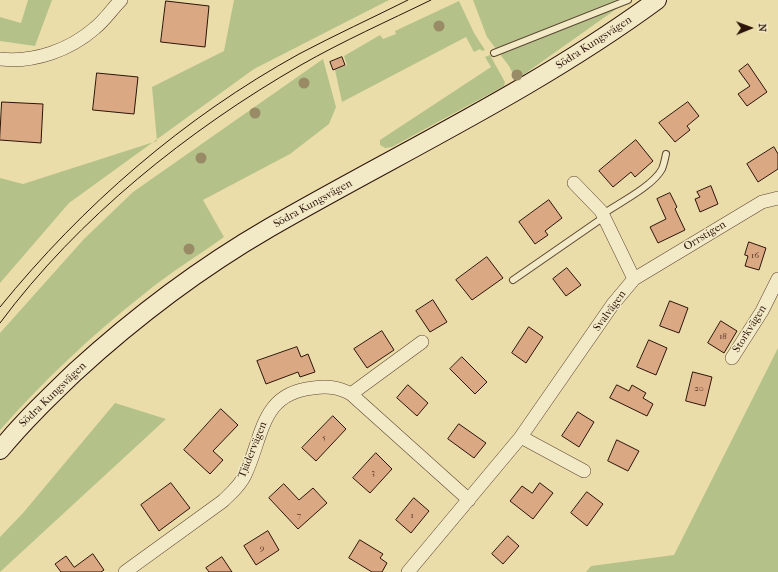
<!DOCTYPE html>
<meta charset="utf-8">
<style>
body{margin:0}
#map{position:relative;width:778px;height:572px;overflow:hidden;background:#ebdda9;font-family:"IM FELL French Canon",serif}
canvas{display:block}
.north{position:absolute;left:730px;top:8px;width:40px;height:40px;-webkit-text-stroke:3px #f2e9c7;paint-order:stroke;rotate:89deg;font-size:11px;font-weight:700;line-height:16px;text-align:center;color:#2c140a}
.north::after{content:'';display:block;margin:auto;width:14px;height:18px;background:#2c140a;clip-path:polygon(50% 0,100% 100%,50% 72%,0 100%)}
</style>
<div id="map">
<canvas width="778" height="572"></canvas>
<div class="north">N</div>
</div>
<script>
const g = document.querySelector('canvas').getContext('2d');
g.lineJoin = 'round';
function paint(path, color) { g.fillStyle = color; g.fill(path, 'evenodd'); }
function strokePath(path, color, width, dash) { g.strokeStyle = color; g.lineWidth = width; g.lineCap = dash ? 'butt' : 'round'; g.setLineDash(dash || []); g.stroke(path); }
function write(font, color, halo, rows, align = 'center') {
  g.font = font + ' "IM FELL French Canon",serif'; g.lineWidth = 3; g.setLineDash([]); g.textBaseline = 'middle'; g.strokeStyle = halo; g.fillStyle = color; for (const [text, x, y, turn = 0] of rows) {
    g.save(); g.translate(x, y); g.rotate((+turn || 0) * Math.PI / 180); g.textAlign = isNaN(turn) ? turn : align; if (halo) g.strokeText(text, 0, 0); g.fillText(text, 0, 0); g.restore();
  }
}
paint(new Path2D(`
 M28 0H52L35 46 0 41V17L21 23Z
 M234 0H389L254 69 69 203 0 283V178L23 184 157 141 152 87 224 51Z
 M473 0H629L516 80 509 66 487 37Z
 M459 1 474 33 485 50 482 51 480 49 474 52 466 37 342 102 335 70 347 65 344 56 380 35 383 39 396 34 395 31Z
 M490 55 505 82 504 86 392 147 385 148 380 145V140L491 67 485 57Z
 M323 59 336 107 329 124 290 154 203 200 224 237C198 256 169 273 144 294 92 335 44 380 0 430V333L84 239 133 192Z
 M778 348V572H586L591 566 674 555Z
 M115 403 166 419 0 572V537L23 513Z`), '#b4c28a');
const building = new Path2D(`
 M166 1 209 6 205 47 161 42Z
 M342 57 345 65 333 70 330 62Z
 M748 64 767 92 747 106 738 94 750 86 739 71Z
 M97 73 138 77 134 114 93 110Z
 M2 102 43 104 41 143 0 140Z
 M688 102 699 116 687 126 690 130 675 142 659 123Z
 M636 140 653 161 635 177 631 172 613 187 599 171Z
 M774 147 778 154V169L758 182 747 164Z
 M711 186 718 204 700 212 695 199 700 197 697 192Z
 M670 193 677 207 675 209 685 230 658 243 650 227 666 219 657 199Z
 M549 200 562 218 545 231 548 235 535 244 519 222Z
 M749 242 766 248 759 270 745 266 748 256 745 255Z
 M487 257 503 278 472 300 456 280Z
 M567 268 581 285 566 296 553 279Z
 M433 300 447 322 430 332 416 311Z
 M670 301 688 308 679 333 660 326Z
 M721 321 737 331 724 353 708 343Z
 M529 327 543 337 526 363 512 353Z
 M382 331 394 350 367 368 354 349Z
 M649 340 667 348 656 375 637 367Z
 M297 347 301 357 308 354 315 372 300 377 298 372 266 384 257 361Z
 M462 357 487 382 475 394 450 369Z
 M693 372 712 377 705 406 686 401Z
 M408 385 428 403 417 416 397 398Z
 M617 385 629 391 632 385 646 393 643 398 653 404 647 416 610 398Z
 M221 409 238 425 213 451 223 460 210 474 184 450Z
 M578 412 594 422 579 447 562 436Z
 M333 416 346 429 316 461 302 448Z
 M459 424 486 443 474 458 448 439Z
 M617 440 639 451 628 471 608 461Z
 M376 453 392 469 370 493 353 478Z
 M171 483 190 508 159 531 141 505Z
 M540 483 553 493 533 519 510 501 522 486 532 493Z
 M284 484 299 500 313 488 327 503 298 529 269 498Z
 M587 492 603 504 587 526 571 513Z
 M414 498 429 511 411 533 396 520Z
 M268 531 279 550 256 565 244 546Z
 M508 536 519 546 503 564 492 554Z
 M360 540 383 554 380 558 387 563 382 572H372L349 558Z
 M93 554 104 570 101 572H61L55 564 66 556 74 567Z
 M222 557 232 572H209L206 568Z`);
paint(building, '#dba884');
strokePath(building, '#2c140a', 1);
const lane = new Path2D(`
 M494 53 628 0
 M603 214C619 203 653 186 662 169 664 164 665 159 666 154
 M513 280 604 217`);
const street = new Path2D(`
 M0 59C34 63 70 50 95 28 105 20 112 9 121 0
 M574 183 601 211 634 279
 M732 358 762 311 778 279
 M351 394 422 342
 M521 437 584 471
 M125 572 223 501C231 493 240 486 245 475 263 438 260 393 313 388 328 386 338 387 351 394L469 500
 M408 572 520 438 613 304 634 279 762 202 778 198`);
const secondary = new Path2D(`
 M0 450C23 422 49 397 75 372 134 318 200 268 269 228 399 153 536 89 657 0`);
strokePath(lane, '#5c4632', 8);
strokePath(street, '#5c4632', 14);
strokePath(secondary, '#2c140a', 20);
strokePath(lane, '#f2e9c7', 6);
strokePath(street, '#f2e9c7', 13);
strokePath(secondary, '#f2e9c7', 18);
strokePath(new Path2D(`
 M0 307C83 205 183 118 299 54 335 35 372 18 408 0
 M0 323C78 218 188 130 301 65 343 41 388 21 431 0`), '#2c140a', 1);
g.fillStyle = '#988b66';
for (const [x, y] of [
 [439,26],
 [517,75],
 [304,83],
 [255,113],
 [201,158],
 [189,249]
]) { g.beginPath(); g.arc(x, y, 5.5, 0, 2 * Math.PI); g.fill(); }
write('9px', '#583928', null, [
 ["16",755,256],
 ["18",723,337],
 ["20",699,389],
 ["5",324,438],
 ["3",373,473],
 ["7",299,516],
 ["1",412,516],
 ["9",262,548]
]);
write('11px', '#2c140a', '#f2e9c7', [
 ["Södra Kungsvägen",594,43,-33],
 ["Södra Kungsvägen",313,204,-29],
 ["Orrstigen",705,236,-31],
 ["Svalvägen",610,311,-54],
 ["Storkvägen",750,329,-58],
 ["Södra Kungsvägen",53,395,-44],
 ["Tjädervägen",253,450,-68]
]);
</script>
